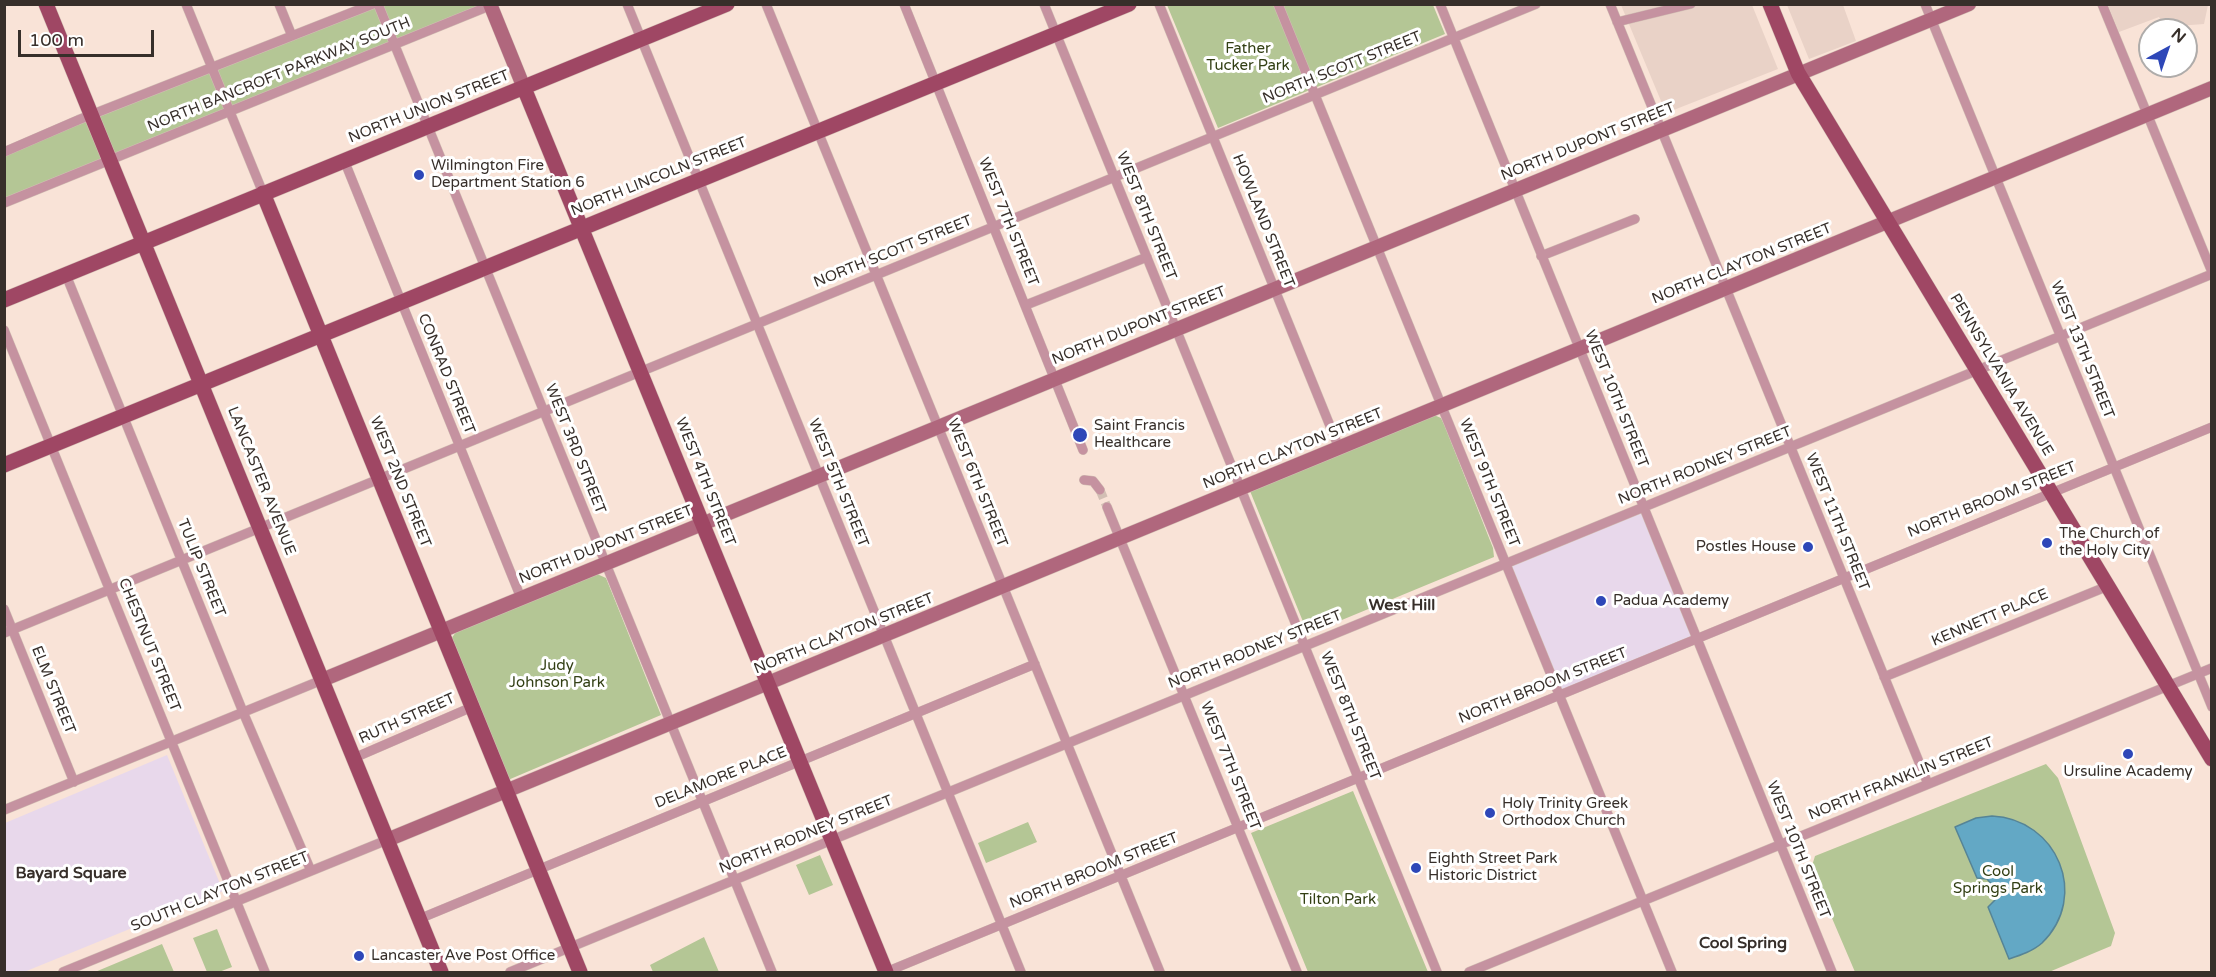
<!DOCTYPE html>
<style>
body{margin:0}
#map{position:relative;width:2216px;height:977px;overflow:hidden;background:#f9e3d7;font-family:"Varela Round",sans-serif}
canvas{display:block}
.frame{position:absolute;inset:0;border:6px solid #372f2a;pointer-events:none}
.north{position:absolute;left:2138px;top:18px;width:60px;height:60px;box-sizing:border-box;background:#fff;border:2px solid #afacaa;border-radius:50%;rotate:40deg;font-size:16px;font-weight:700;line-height:24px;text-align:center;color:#372f2a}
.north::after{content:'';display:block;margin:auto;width:21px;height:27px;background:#2e47b8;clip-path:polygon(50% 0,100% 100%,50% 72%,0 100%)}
.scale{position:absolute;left:18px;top:30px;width:136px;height:27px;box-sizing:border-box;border:3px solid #372f2a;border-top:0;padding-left:8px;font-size:18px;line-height:21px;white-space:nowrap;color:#372f2a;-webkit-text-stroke:4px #fff;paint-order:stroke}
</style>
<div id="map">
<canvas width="2216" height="977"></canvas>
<div class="frame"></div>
<div class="north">N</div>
<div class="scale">100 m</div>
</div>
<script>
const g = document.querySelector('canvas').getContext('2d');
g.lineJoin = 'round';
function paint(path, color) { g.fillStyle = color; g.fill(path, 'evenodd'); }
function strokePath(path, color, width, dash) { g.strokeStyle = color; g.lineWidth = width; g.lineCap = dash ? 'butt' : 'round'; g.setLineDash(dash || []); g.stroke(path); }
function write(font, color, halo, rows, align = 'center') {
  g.font = font + ' "Varela Round",sans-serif'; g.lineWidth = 6; g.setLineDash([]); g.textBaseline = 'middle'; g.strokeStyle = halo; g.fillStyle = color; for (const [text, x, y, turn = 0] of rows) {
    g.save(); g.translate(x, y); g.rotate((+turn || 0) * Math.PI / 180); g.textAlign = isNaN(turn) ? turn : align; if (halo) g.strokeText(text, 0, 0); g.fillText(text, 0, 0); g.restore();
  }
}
paint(new Path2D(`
 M1621 5H1752L1778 69 1666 113Z
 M1787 5H1843L1856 41 1809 59Z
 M2108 5H2208L2204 24 2164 27 2159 17 2119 32Z`), '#e9d2c7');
paint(new Path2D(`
 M1643 507 1696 638 1559 695 1506 564Z
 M167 755 223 891 24 972H5V823Z`), '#e8d8eb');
paint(new Path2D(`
 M373 5H494L5 203V152Z
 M1167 5H1433L1445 34 1218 128Z
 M1434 415 1441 418 1444 424 1493 548 1494 557 1308 634 1250 491Z
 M597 574 606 578 661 715 508 780 451 639 456 632Z
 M2046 764 2058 778 2115 933 2111 946 2049 972H1855L1811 869 1815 856Z
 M1353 791 1428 972H1308L1251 833Z
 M1028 822 1037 842 986 863 978 843Z
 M820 855 833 885 809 895 796 865Z
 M217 929 232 967 219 972H207L193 938Z
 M704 937 719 972H653L650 965Z
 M162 944 174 972H95Z`), '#b4c695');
const water = new Path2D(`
 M1992 816C2057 819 2090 896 2042 943 2033 951 2021 955 2009 959L1988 907 1995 900 1994 887 1987 879 1977 878 1955 827 1976 818Z`);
paint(water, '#63a8c5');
strokePath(water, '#568496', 1.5);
strokePath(new Path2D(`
 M1100 490 1107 507`), '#d2bfb4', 9, [9, 4.5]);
const street = new Path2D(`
 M186 4 263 193
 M279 4 292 36
 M378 4 772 972
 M627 4 1021 972
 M766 4 1160 972
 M904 4 1083 450
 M1044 4 1437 972
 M1159 4 1339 448
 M1278 4 1672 972
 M1440 4 1832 972
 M1610 4 1928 784
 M1925 4 2212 707
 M2102 4 2212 272
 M1617 22 1691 4
 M4 152 78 120 373 4
 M344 160 521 598
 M4 203 494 4
 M1541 256 1635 219
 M66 275 243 712 311 871
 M1026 305 1147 257
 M4 330 265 972
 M1084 480 1093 481 1100 490
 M1107 507 1297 972
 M4 609 74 782
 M4 633 1536 4
 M1884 677 2108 586
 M354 758 472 707
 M4 810 322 680
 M419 919 1035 664
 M63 972 387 840
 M510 972 2212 274
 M886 972 2212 427
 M1469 972 2212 668`);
const secondary = new Path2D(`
 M490 4 524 88
 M322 680 1969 4
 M387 840 2212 88`);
const primary = new Path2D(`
 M46 4 441 972
 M1770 4 1798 73 2212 759
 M524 88 886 972
 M263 193 580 972
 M4 300 727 4
 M4 465 1129 4`);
strokePath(street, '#d2bfb4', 10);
strokePath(secondary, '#d2bfb4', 15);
strokePath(primary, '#d2bfb4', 16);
strokePath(street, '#c592a0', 9);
strokePath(secondary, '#b0677d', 14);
strokePath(primary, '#9f4764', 15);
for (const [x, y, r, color] of [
 [419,175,6,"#2e47b8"],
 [1080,435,8,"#2e47b8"],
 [2047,543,6,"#2e47b8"],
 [1808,547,6,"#2e47b8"],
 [1601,601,6,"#2e47b8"],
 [2128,754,6,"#2e47b8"],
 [1490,813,6,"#2e47b8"],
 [1416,868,6,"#2e47b8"],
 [359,956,6,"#2e47b8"]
]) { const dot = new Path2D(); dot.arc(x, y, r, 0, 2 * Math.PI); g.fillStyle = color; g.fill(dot); strokePath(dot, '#fff', 2); }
write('15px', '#323f14', '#fff', [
 ["Father",1248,49],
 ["Tucker Park",1248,66],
 ["Judy",557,666],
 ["Johnson Park",557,683],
 ["Cool",1998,872],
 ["Springs Park",1998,889],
 ["Tilton Park",1338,900]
]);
write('15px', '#372f2a', '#fff', [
 ["NORTH SCOTT STREET",1342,68,-22],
 ["NORTH BANCROFT PARKWAY SOUTH",279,75,-22],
 ["NORTH UNION STREET",429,107,-22],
 ["NORTH DUPONT STREET",1588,142,-22],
 ["NORTH LINCOLN STREET",659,177,-22],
 ["WEST 8TH STREET",1146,216,68],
 ["HOWLAND STREET",1263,221,68],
 ["WEST 7TH STREET",1008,222,68],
 ["NORTH SCOTT STREET",893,252,-22],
 ["NORTH CLAYTON STREET",1742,264,-22],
 ["NORTH DUPONT STREET",1139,326,-22],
 ["WEST 13TH STREET",2082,350,68],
 ["CONRAD STREET",446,374,68],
 ["PENNSYLVANIA AVENUE",2001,375,59],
 ["WEST 10TH STREET",1616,399,68],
 ["WEST 3RD STREET",575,449,68],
 ["NORTH CLAYTON STREET",1293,449,-22],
 ["NORTH RODNEY STREET",1705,466,-22],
 ["LANCASTER AVENUE",261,481,68],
 ["WEST 2ND STREET",400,482,68],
 ["WEST 4TH STREET",705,482,68],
 ["WEST 5TH STREET",838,483,68],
 ["WEST 6TH STREET",977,483,68],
 ["WEST 9TH STREET",1489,483,68],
 ["NORTH BROOM STREET",1992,500,-22],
 ["WEST 11TH STREET",1837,522,68],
 ["NORTH DUPONT STREET",606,545,-22],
 ["TULIP STREET",201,568,68],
 ["KENNETT PLACE",1990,618,-23],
 ["NORTH CLAYTON STREET",844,634,-22],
 ["CHESTNUT STREET",149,645,68],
 ["NORTH RODNEY STREET",1255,650,-22],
 ["NORTH BROOM STREET",1543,686,-22],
 ["ELM STREET",53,690,68],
 ["WEST 8TH STREET",1350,716,68],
 ["RUTH STREET",407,719,-24],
 ["WEST 7TH STREET",1230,766,68],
 ["DELAMORE PLACE",721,778,-22],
 ["NORTH FRANKLIN STREET",1901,779,-22],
 ["NORTH RODNEY STREET",806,835,-22],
 ["WEST 10TH STREET",1798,850,68],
 ["NORTH BROOM STREET",1094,871,-22],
 ["SOUTH CLAYTON STREET",220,892,-22]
]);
write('15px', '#372f2a', '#fff', [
 ["Wilmington Fire",431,166],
 ["Department Station 6",431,183],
 ["Saint Francis",1094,426],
 ["Healthcare",1094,443],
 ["The Church of",2059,534],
 ["the Holy City",2059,551],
 ["Postles House",1796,547,"right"],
 ["Padua Academy",1613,601],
 ["Ursuline Academy",2128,772,"center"],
 ["Holy Trinity Greek",1502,804],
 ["Orthodox Church",1502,821],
 ["Eighth Street Park",1428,859],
 ["Historic District",1428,876],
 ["Lancaster Ave Post Office",371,956]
], 'left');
write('bold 16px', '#372f2a', '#fff', [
 ["West Hill",1402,606],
 ["Bayard Square",71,874],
 ["Cool Spring",1743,944]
]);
</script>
